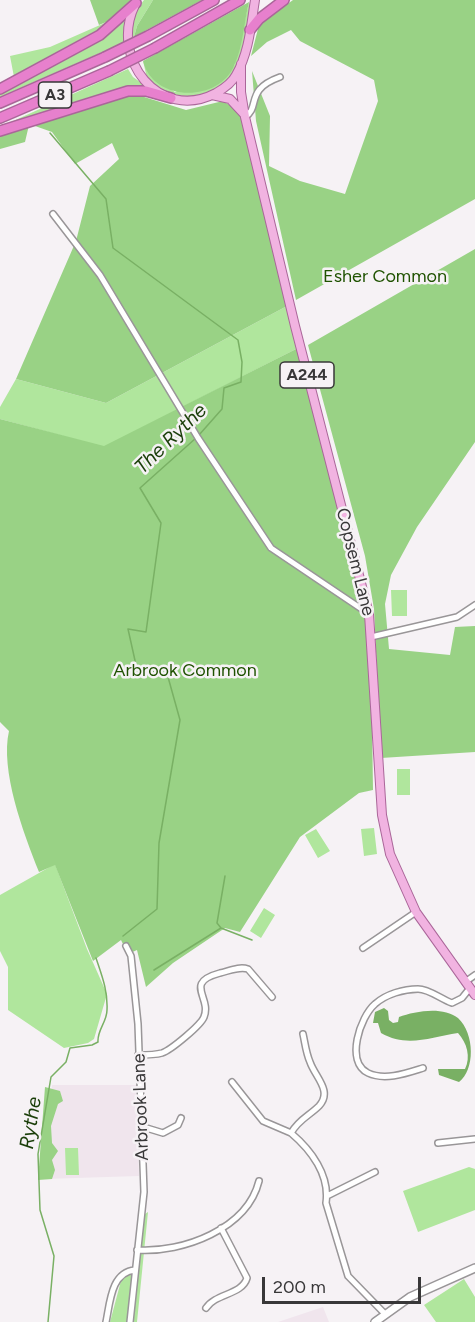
<!DOCTYPE html>
<style>
body{margin:0}
#map{position:relative;width:475px;height:1322px;overflow:hidden;background:#f6f2f5;font-family:Figtree,sans-serif}
canvas{display:block}
.scale{position:absolute;left:262px;top:1277px;width:159px;height:27px;box-sizing:border-box;border:3px solid #383738;border-top:0;padding-left:8px;font-size:18px;line-height:21px;white-space:nowrap;color:#383738;-webkit-text-stroke:4px #f6f2f5;paint-order:stroke}
</style>
<div id="map">
<canvas width="475" height="1322"></canvas>
<div class="scale">200 m</div>
</div>
<script>
const g = document.querySelector('canvas').getContext('2d');
g.lineJoin = 'round';
function paint(path, color) { g.fillStyle = color; g.fill(path, 'evenodd'); }
function strokePath(path, color, width, dash) { g.strokeStyle = color; g.lineWidth = width; g.lineCap = dash ? 'butt' : 'round'; g.setLineDash(dash || []); g.stroke(path); }
function write(font, color, halo, rows, align = 'center') {
  g.font = font + ' Figtree,sans-serif'; g.lineWidth = 5; g.setLineDash([]); g.textBaseline = 'middle'; g.strokeStyle = halo; g.fillStyle = color; for (const [text, x, y, turn = 0] of rows) {
    g.save(); g.translate(x, y); g.rotate((+turn || 0) * Math.PI / 180); g.textAlign = isNaN(turn) ? turn : align; if (halo) g.strokeText(text, 0, 0); g.fillText(text, 0, 0); g.restore();
  }
}
paint(new Path2D(`
 M52 1085H136L139 1176 44 1179Z
 M323 1307 329 1322H278Z`), '#f0e5ed');
paint(new Path2D(`
 M144 0H153L137 26 134 37 130 32 137 9Z
 M249 2 251 8C246 28 245 54 235 71 217 102 170 104 147 78L143 61 152 75 175 92 234 66Z
 M116 18 106 26 14 77 10 56 50 47Z
 M124 19 125 42 0 97V92L78 53Z
 M128 69 133 77 147 87 119 89 0 127Z
 M287 306 298 348 104 447 0 419V407L16 379 106 403Z
 M391 590H407V616H392Z
 M397 769H410V795H397Z
 M374 828 377 854 364 856 361 829Z
 M316 829 330 851 318 858 305 835Z
 M55 864 87 949 107 994 94 1039 88 1043 64 1048 8 1010V967L0 951V895Z
 M264 908 275 915 261 938 250 931Z
 M65 1148H78L79 1175H66Z
 M469 1167 475 1169V1210L418 1232 403 1191Z
 M148 1212 137 1322H110L122 1277 138 1272 145 1214Z
 M464 1279 475 1297V1322H436L424 1305Z`), '#b0e69d');
paint(new Path2D(`
 M90 0H131L116 18 99 25Z
 M153 0H202L134 37 137 26Z
 M293 0H475V199L296 300 256 121 252 71 270 116 269 166 300 181 345 194 378 101 374 80 300 41 291 30 267 42 251 56 259 25Z
 M249 2C244 22 243 47 234 66 218 103 153 102 143 61Z
 M120 96H141L186 110 223 101 240 112 287 306 106 403 16 379 76 241 90 186 119 159 112 143 75 164 52 132 35 126 34 123Z
 M29 125 25 142 0 149V134Z
 M475 249V442L417 527 391 575 385 604 389 649 450 655 455 627 475 626V752L381 758 374 609 365 556 308 345Z
 M298 348 361 592 371 658 373 790 359 793 300 837 240 932 225 928 173 963 146 987 137 950 128 954 121 940 93 961 55 865 39 872C23 832 0 770 9 731L0 722V419L104 446Z
 M45 1087 60 1091 63 1101 58 1104 51 1126 52 1143 58 1151 52 1160 55 1170 52 1179 38 1180Z`), '#99d285');
paint(new Path2D(`
 M384 1008 388 1011 389 1020 393 1023 398 1022 399 1017C415 1011 443 1006 458 1018 475 1034 475 1070 459 1082L439 1075 438 1069H465C471 1057 467 1043 458 1033 431 1037 407 1048 381 1033L378 1023H373L375 1012Z`), '#79b064');
strokePath(new Path2D(`
 M50 133 106 199 113 248 238 340 242 362 241 382 224 388 222 409 199 435
 M225 876 217 923 221 928 252 940
 M123 936 157 909 159 843 180 720 168 677 136 665 128 629 146 632 161 523 140 488 196 438
 M154 970 221 928
 M48 1322 54 1256 40 1210 38 1154 51 1077 66 1062 70 1048 92 1045 98 1042C97 1030 107 1022 107 1010 108 991 102 976 96 958`), '#79b064', 1.5);
const street = new Path2D(`
 M245 117C261 107 244 90 280 77
 M53 214 100 275 198 438 271 548 369 614
 M371 637 457 617 475 605
 M126 946 131 956 138 1024 144 1192 130 1322
 M363 948 416 912
 M465 982 475 975
 M138 1055C146 1055 155 1055 162 1053 171 1050 201 1025 204 1017 212 997 183 983 220 973 229 971 239 966 248 969L272 997
 M423 1068C407 1073 385 1081 368 1073 345 1062 360 1017 375 1004 386 994 404 989 418 989 429 989 441 999 452 1003L462 998 470 988
 M232 1082 263 1121 291 1133C299 1119 309 1116 319 1106 333 1091 315 1077 310 1062 306 1053 305 1043 303 1034
 M140 1126 163 1133 178 1125 181 1118
 M291 1133C311 1150 330 1175 326 1203L348 1276 385 1314
 M438 1143 475 1139
 M327 1196 375 1172
 M137 1250C183 1253 247 1229 259 1181
 M206 1308C216 1293 242 1295 247 1278L221 1228
 M106 1322C110 1303 111 1272 135 1270`);
const secondary = new Path2D(`
 M375 1322 410 1297 475 1268`);
const primary = new Path2D(`
 M135 5C109 58 159 123 216 93 223 89 232 83 236 75 249 53 251 25 255 0
 M241 64V92L245 117 295 326 369 614 382 815 390 854 416 912 475 995
 M212 95 230 99 244 114`);
const highway = new Path2D(`
 M250 30 259 19 284 0
 M148 36 214 0
 M155 48 240 0
 M0 89 100 35 136 3
 M0 103 105 57
 M0 118 109 71
 M0 131 128 91H146L171 98`);
strokePath(street, '#999698', 8);
strokePath(secondary, '#999698', 10);
strokePath(primary, '#a69', 10);
strokePath(highway, '#a69', 12);
strokePath(street, '#fff', 5);
strokePath(secondary, '#fff', 7);
strokePath(primary, '#f1b3e1', 8);
strokePath(highway, '#e780cd', 9);
const highwayBridge = new Path2D(`
 M105 57 148 36
 M109 71 155 48`);
strokePath(highwayBridge, '#a69', 12, []);
strokePath(highwayBridge, '#e780cd', 9);
for (const [x, y, w] of [
 [55,95,33],
 [307,375,54]
]) { const box = new Path2D(); box.roundRect(x - w / 2, y - 13, w, 26, 4.5); g.fillStyle = '#f6f2f5'; g.fill(box); strokePath(box, '#383738', 1.5); }
write('bold 16px', '#383738', null, [
 ["A3",55,95],
 ["A244",307,375]
]);
write('18px', '#1f5200', '#f6f2f5', [
 ["Esher Common",385,277],
 ["Arbrook Common",185,671]
]);
write('18px', '#383738', '#f6f2f5', [
 ["Copsem Lane",355,562,76],
 ["Arbrook Lane",141,1107,-92]
]);
write('italic 20px', '#1b3f0a', '#f6f2f5', [
 ["The Rythe",171,439,-44],
 ["Rythe",31,1123,-81]
]);
</script>
